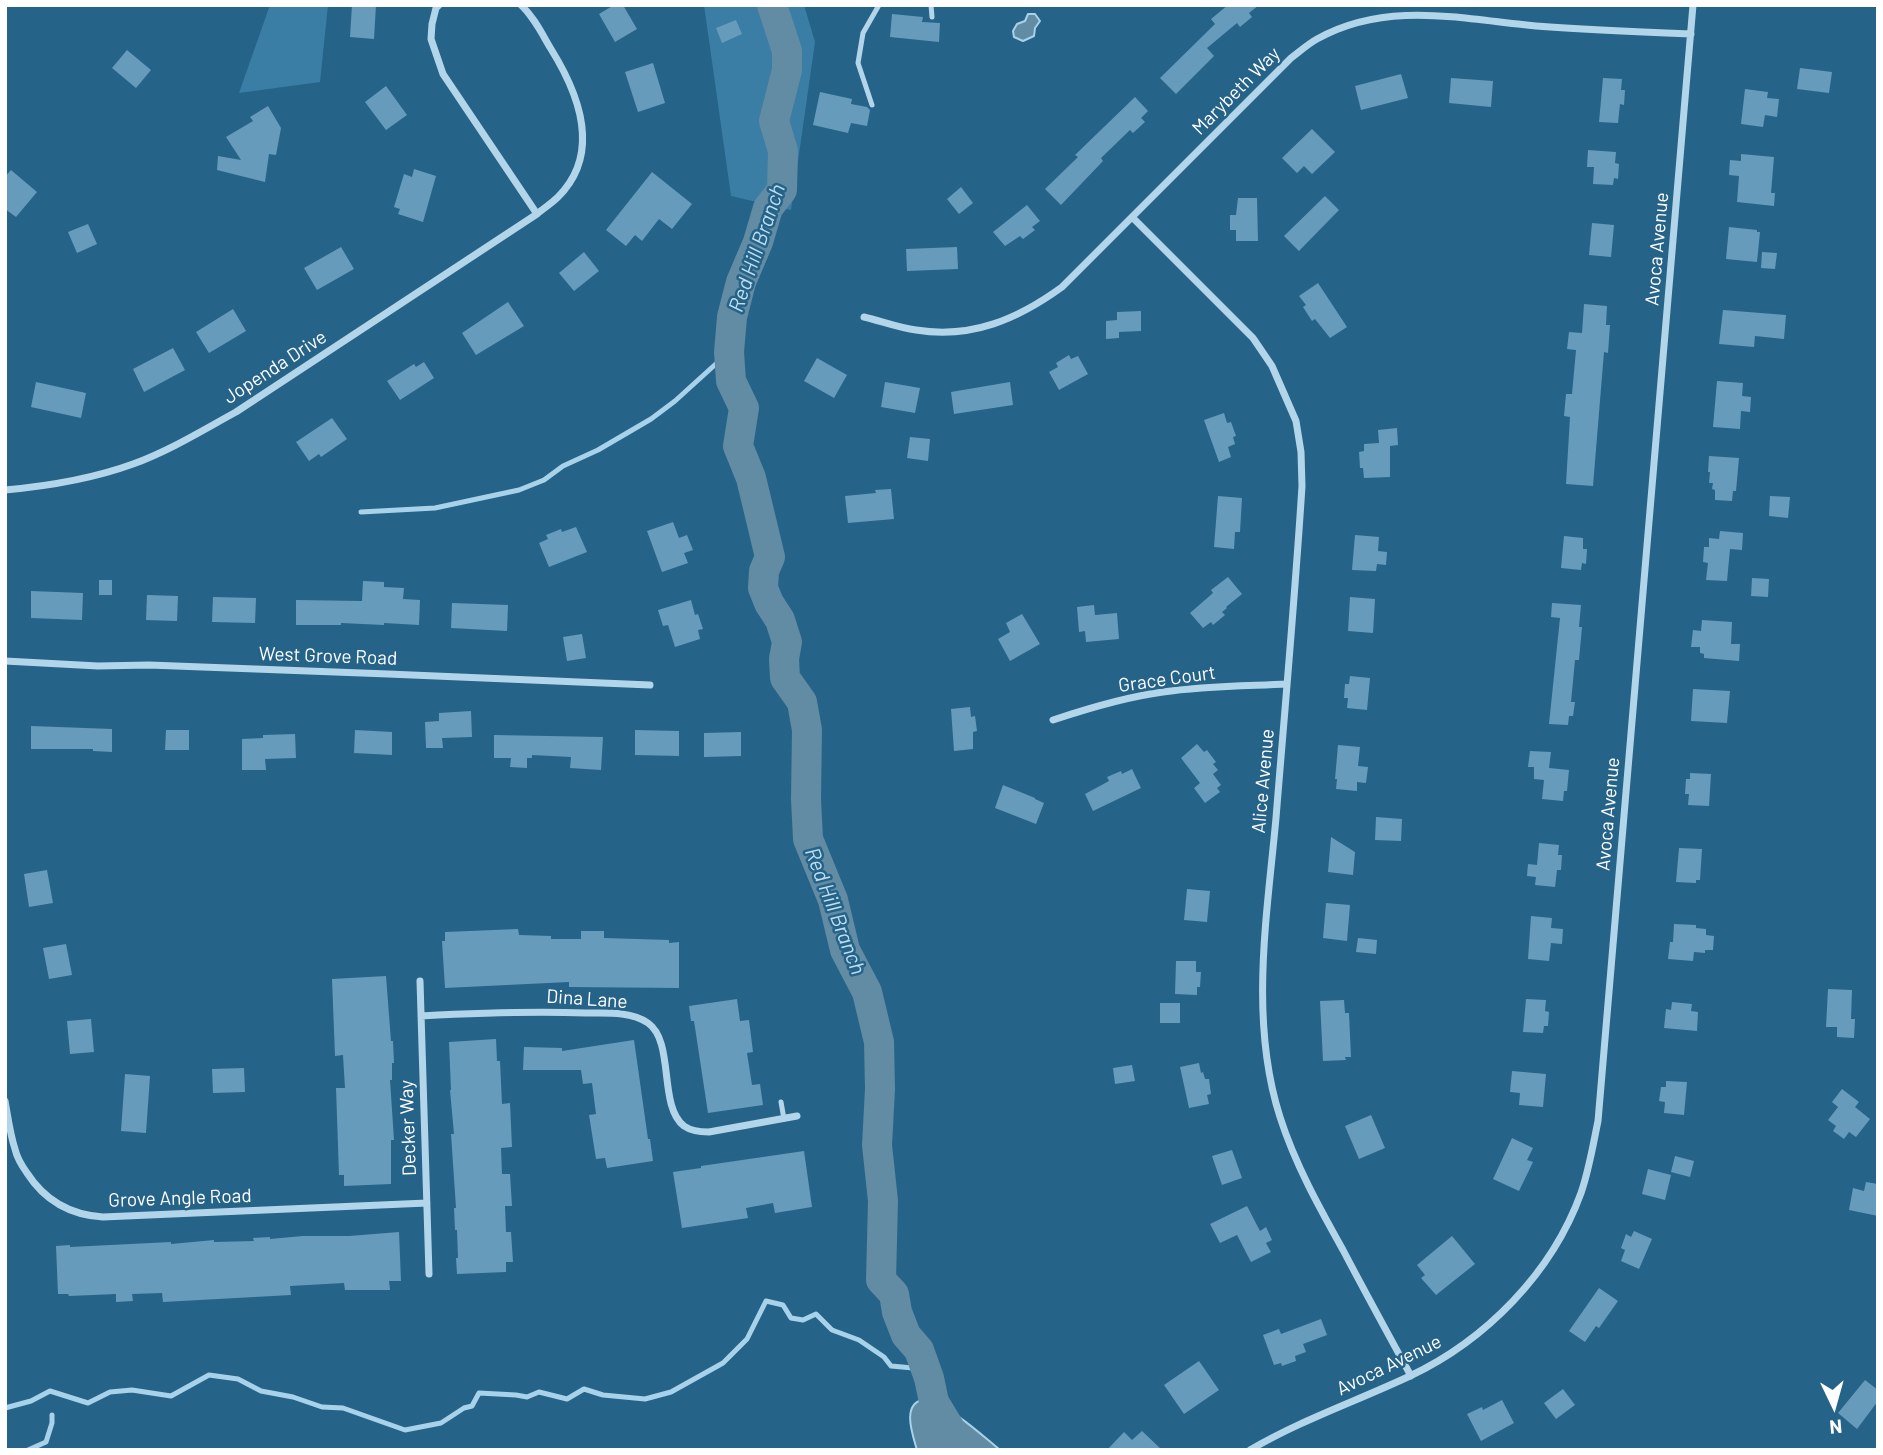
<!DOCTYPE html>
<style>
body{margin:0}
#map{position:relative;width:1883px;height:1455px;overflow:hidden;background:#266389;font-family:Barlow,sans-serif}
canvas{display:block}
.frame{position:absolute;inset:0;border:7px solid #fff;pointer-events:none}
.north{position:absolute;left:1799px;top:1371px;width:70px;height:70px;-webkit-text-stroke:5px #266389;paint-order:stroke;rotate:175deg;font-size:19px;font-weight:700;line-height:28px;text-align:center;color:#fff}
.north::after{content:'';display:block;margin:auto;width:24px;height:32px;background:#fff;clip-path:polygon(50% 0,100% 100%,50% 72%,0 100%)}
</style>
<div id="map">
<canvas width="1883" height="1455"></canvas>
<div class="frame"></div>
<div class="north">N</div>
</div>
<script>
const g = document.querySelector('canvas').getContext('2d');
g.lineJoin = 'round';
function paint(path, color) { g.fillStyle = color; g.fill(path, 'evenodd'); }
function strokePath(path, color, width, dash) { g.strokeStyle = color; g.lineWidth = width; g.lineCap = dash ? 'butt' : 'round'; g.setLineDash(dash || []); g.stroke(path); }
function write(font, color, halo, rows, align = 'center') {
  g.font = font + ' Barlow,sans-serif'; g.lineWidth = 5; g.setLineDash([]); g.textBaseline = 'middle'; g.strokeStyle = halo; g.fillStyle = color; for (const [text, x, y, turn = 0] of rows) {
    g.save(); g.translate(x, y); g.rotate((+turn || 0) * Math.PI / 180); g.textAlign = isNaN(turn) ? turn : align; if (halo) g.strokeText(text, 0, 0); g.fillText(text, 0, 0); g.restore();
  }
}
paint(new Path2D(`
 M270 5H328L320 82 239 93Z
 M704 5H804L815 42 791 210 731 196Z`), '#3a7ea5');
const water = new Path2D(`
 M1028 14H1035L1040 21 1035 28 1034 36 1023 41 1014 37 1013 31 1017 24 1025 21Z
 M925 1399C954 1409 977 1431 1000 1450H917C912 1433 901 1403 925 1399Z`);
paint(water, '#628ba4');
strokePath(water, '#a7d2ea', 2);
strokePath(new Path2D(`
 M361 512 435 508 519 490 544 480 563 466 598 450 651 419 675 401 729 352
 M5 1408 31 1401 50 1391 88 1403 110 1392 132 1390 171 1396 209 1375 238 1379 261 1391 293 1397 322 1407 343 1408 405 1430 441 1423 464 1408 472 1406 479 1393 516 1395 527 1397 539 1392 567 1399 584 1389 603 1395 645 1399 671 1392 723 1363 747 1339 766 1301 783 1305 791 1318 803 1320 816 1314 832 1330 859 1340 884 1357 891 1366 913 1368 915 1373 929 1378
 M28 1450 46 1442 52 1423V1415`), '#a7d2ea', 5);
strokePath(new Path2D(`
 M772 5 787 51V70L774 121 783 151 782 190 768 208 758 242 741 282 732 317 729 352 731 381 744 408 738 446 751 478 770 557 764 571 763 588 769 603 780 620 787 642 784 659 785 678 802 702 807 730 806 799 808 839 833 900 845 950 867 992 879 1042 880 1089 877 1145 883 1201 881 1280 894 1294 897 1312 906 1335 919 1350 929 1378 934 1402 963 1450`), '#628ba4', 30);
paint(new Path2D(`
 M352 5H376L374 39 350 37Z
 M614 5H623L637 29 615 42 599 14Z
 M1228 5H1259L1249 13 1252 17 1240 27 1237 23 1207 48 1214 56 1176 94 1160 78 1215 24 1211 19Z
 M892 14 923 17 922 22 940 23 939 42 890 37Z
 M736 20 742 34 722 43 716 28Z
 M127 50 151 70 136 88 112 68Z
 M653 63 665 103 638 112 625 72Z
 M1800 68 1832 72 1829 93 1797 89Z
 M1401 74 1408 98 1361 110 1355 86Z
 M1451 78 1493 81 1491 107 1449 103Z
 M1603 78 1622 79 1621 90H1625L1624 105 1620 104 1618 123 1599 122Z
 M386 86 407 115 386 130 365 102Z
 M1745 89 1768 92 1767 98 1779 99 1777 117 1765 115 1763 127 1741 124Z
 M820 92 852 99 851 104 867 107 870 110 867 126 851 123 848 133 813 125Z
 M1135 97 1148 111 1141 118 1145 122 1133 133 1130 130 1101 158 1103 161 1061 205 1045 189 1078 157 1075 155Z
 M268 106 281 128 276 155 269 154 265 182 217 170 218 156 241 160 226 137 253 121 250 117Z
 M1312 129 1335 152 1312 174 1304 166 1297 173 1282 158Z
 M1588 150 1616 152 1615 163 1619 164 1618 179 1614 178 1613 185 1593 184 1594 167H1587Z
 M1741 154 1774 157 1771 193H1775L1774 206 1737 202 1739 176 1729 175 1730 160 1741 161Z
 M414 169 436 176 423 222 398 214 400 209 394 207 404 174 412 177Z
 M11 170 37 192 16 217 5 209V177Z
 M652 172 692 204 672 229 659 219 642 241 635 235 626 246 606 230Z
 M961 187 973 203 959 214 947 199Z
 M1325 196 1339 210 1299 251 1284 236Z
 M1238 198H1257L1258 241H1236V230H1230V215H1236Z
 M1027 205 1040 221 1032 227 1035 230 1023 239 1020 236 1005 246 993 232Z
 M1592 223 1614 225 1611 257 1589 255Z
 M88 224 97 244 77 253 68 232Z
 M1729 227 1757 230V232H1760L1757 262 1726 259Z
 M341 247 354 269 317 290 304 268Z
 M957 247 958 269 907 271 906 249Z
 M584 252 599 271 574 291 559 273Z
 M1762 252 1777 253 1775 269 1761 268Z
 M1318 283 1347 327 1330 338 1315 319 1312 321 1303 307 1306 305 1299 296Z
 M508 302 524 326 476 355 462 333Z
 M1584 304 1607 306 1606 325H1610L1608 353 1604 352 1593 486 1566 484 1570 417 1564 416 1566 394H1572L1576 350 1567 349 1569 332 1582 333Z
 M233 309 246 331 209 353 196 332Z
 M1723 310 1786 315 1784 339 1755 336 1754 347 1719 344Z
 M1141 311V331L1119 332V338L1106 339V321L1117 320V312Z
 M173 348 185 370 144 392 133 369Z
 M1069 355 1071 359 1078 356 1088 374 1059 390 1049 372 1058 367 1056 363Z
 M817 358 847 375 834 398 804 381Z
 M424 362 434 378 400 400 387 381 414 364 416 367Z
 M1717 381 1743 383 1742 396 1751 397 1750 412 1741 411 1740 429 1713 427Z
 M36 382 86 393 81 418 31 407Z
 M885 382 920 388 915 413 881 407Z
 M1010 382 1013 405 954 414 951 392Z
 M1224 413 1227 423 1231 422 1236 436 1233 437 1235 444 1228 447 1231 457 1219 462 1204 420Z
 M332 418 347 439 321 457 319 454 309 461 296 442Z
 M1397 428 1398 445 1390 446V477L1364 478 1363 468H1360L1359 452 1364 451V444L1379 443 1378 430Z
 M910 437 930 439 928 461 907 458Z
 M1709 456 1739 458 1736 491H1733L1732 501 1715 500V490L1712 489 1713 483H1709L1710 472H1708Z
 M891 489 894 519 848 523 845 496 876 493 875 490Z
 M1218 496 1242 498 1240 532H1235L1234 549 1214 547Z
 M1770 496 1790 497 1788 518 1769 516Z
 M673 522 679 538 687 535 693 550 684 553 688 563 662 572 647 531Z
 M576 527 587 552 549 567 539 543 548 539 546 535 561 529 562 532Z
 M1720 531 1743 533 1742 550 1730 549 1727 581 1706 580 1708 563 1703 562 1704 547H1709V538L1719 539Z
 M1355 535 1379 537 1378 551 1387 552 1386 565 1377 564 1376 571 1352 570Z
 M1564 536 1583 538V549H1587L1586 564 1582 563 1581 570 1561 568Z
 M1228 577 1242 594 1226 607 1227 608 1222 612 1225 615 1213 625 1211 622 1203 628 1190 613 1213 593 1211 590Z
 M1752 578 1769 579 1768 597 1751 596Z
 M99 580H112V595H99Z
 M363 581 384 582V587L404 588 403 599 420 600 419 625 384 623V625L341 623V625H296V600L362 601Z
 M31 591 83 593 82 620 31 618Z
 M147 595 178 596 177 621 146 620Z
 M213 597 256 598 255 623 212 622Z
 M1350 597 1375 599 1373 633 1348 631Z
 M691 600 695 615 698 614 703 629 698 630 700 639 675 647 668 625 663 626 658 610Z
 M452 603 508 605 507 631 451 628Z
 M1552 603 1581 605 1579 627H1582L1579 660H1575L1571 702H1575L1573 716H1569L1568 725 1549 724 1560 618 1551 617Z
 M1094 605 1095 615 1117 613 1119 639 1086 642 1085 631 1079 632 1077 607Z
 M1022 614 1040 644 1010 661 998 639 1010 632 1006 623Z
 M1702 620 1732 622 1731 644H1740L1739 661 1704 658V654L1700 653V647H1691L1693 630 1701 631Z
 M582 634 586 658 567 661 563 637Z
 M1350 676 1370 678 1367 710 1347 708 1348 698H1344L1345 684H1349Z
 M1693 689 1730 691 1727 723 1691 721Z
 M970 707 971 717 975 716 977 731 973 732V749L954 751 951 709Z
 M471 711 472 737 442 738 443 748H426L425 722 439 721V713Z
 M31 726 112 729V752L93 751V749H31Z
 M166 730H189V750H165Z
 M355 730 392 732V755L354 753Z
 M635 730 679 731V756L635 755Z
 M741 732V756L704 757V733Z
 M295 734 296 758 265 759 266 770H242V739L263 738V735Z
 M494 735 603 737 601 770 570 768 571 757 532 755V758H527V768L510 767 511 758H494Z
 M1197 744 1204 752 1207 750 1216 762 1213 764 1218 770 1213 774 1221 785 1217 788 1220 792 1205 803 1194 788 1200 783 1181 758Z
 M1338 745 1360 747 1358 766 1368 767 1366 783 1357 782V791L1336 789 1337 779H1335Z
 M1530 751 1551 752 1549 768 1569 770 1567 791H1564L1563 801 1542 799 1544 780 1534 779V767H1528Z
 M1132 769 1141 788 1093 811 1085 794 1109 781 1107 777 1121 771 1122 774Z
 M1690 773 1711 774 1709 806 1688 805 1689 794H1685L1686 779H1690Z
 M1003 785 1035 798V799L1044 803 1036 824 995 808Z
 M1376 817 1402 819 1401 841 1375 840Z
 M1331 837 1355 852 1353 875 1328 872Z
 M1539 843 1559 845 1558 855H1562L1561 870H1557L1555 887 1535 885 1536 877 1527 876 1528 864 1537 865Z
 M1679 848 1702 849 1700 880H1696V883L1676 882Z
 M47 870 53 903 29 907 24 874Z
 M1187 889 1210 891 1207 922 1184 920Z
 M1326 903 1350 905 1347 941 1323 938Z
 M1531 916 1552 918 1551 928 1563 929 1562 944 1551 943 1549 961 1528 959Z
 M1674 924 1696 925V928L1706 929V935L1714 936 1713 950H1705V953L1694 952 1693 961 1668 959 1670 942H1673Z
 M518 929 519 935 551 936V939H581V931H604V938L669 940V943L679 942V988L569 987V982L445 988 442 941H445V932Z
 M1358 938 1377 940 1376 954 1356 952Z
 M66 944 72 975 49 979 43 948Z
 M1176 961H1196V972H1201L1200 987H1197V995L1175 994Z
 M386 976 391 1041H393L394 1063H392V1080H390L394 1140H391V1184L344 1186V1175H339L336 1088H345L344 1072 343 1055 335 1056 332 979Z
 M1828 989 1852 990 1851 1019H1855L1854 1038 1837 1037V1027H1826Z
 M737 999 740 1021 749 1020 753 1052 747 1053 752 1085 760 1084 763 1105 708 1113 694 1021H691L689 1006Z
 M1526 999 1546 1000 1545 1011 1549 1012 1548 1026H1544L1543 1033 1523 1032Z
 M1344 1000 1345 1013H1349L1351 1057H1345L1346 1060 1323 1061 1320 1001Z
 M1672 1002 1692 1004 1691 1011 1698 1012 1697 1031 1664 1028 1666 1009 1671 1010Z
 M1160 1003H1180V1023H1160Z
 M91 1019 94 1052 70 1054 67 1021Z
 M496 1039 497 1061H500L502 1104 510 1103 512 1147 501 1148 502 1174H510L512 1206H505L506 1232H511L513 1262H506V1272L457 1274 456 1258H458L457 1230H455L454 1208H456L451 1134H454L450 1090H451L449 1042Z
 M634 1040 648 1139H650L653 1161 607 1168 605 1158 596 1159 589 1115 596 1114 592 1083 583 1084 581 1070H523L524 1047 562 1048V1051Z
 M1199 1063 1201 1073 1203 1072 1205 1079H1209L1211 1094 1207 1095 1209 1104 1189 1108 1180 1067Z
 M1132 1065 1135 1081 1115 1084 1113 1068Z
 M244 1068 245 1092 213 1093 212 1069Z
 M1512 1071 1546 1074 1543 1107 1519 1105 1520 1093 1510 1092Z
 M125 1074 150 1076 146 1133 121 1131Z
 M1666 1081 1687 1082 1684 1115 1664 1113 1665 1102 1659 1101 1661 1087H1666Z
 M1842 1089 1859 1102 1855 1107 1870 1119 1856 1137 1849 1132 1844 1139 1833 1131 1836 1126 1828 1120 1838 1107 1832 1102Z
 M1371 1115 1385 1148 1359 1159 1345 1126Z
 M1512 1138 1533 1148 1527 1160 1533 1162 1519 1191 1493 1179Z
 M1232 1150 1242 1178 1222 1185 1212 1156Z
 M804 1151 812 1207 775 1213 773 1203 746 1208 748 1218 682 1228 673 1172 701 1168V1166Z
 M1675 1156 1694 1161 1690 1177 1671 1172Z
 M1648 1169 1671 1175 1665 1200 1642 1194Z
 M1866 1182 1878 1184V1216L1849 1210 1853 1188 1864 1191Z
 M1247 1206 1260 1231 1266 1227 1272 1240 1266 1243 1271 1252 1251 1262 1237 1235 1220 1243 1210 1224Z
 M1634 1231 1652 1239 1639 1269 1621 1261 1625 1250 1621 1248 1626 1234 1631 1237Z
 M399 1232 401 1281H389L390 1290H345L344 1283 290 1286 291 1295 163 1302 162 1293 132 1294 133 1301 116 1302V1294L69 1296 68 1294H58L56 1246 70 1245V1247L171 1242V1244L214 1240V1242L254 1241 253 1238 270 1237V1239L303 1236H349Z
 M1452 1236 1475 1264 1436 1295 1421 1278 1425 1275 1417 1265Z
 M1599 1288 1618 1301 1599 1328 1596 1326 1585 1342 1569 1331Z
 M1321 1319 1327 1335 1303 1344 1306 1352 1295 1356 1296 1361 1282 1366 1281 1363 1274 1365 1263 1335 1279 1329 1281 1334Z
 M1199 1361 1219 1390 1184 1414 1164 1385Z
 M1865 1380 1878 1390V1401L1857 1429 1838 1413Z
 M1563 1389 1575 1405 1556 1419 1544 1403Z
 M1502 1400 1514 1423 1481 1441 1467 1414 1482 1407 1483 1410Z
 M1142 1431 1162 1450H1107L1124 1432 1132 1440Z`), '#669bbb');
strokePath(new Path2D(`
 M931 5 932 17
 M872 105 858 63 863 33 879 5
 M781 1102 784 1119`), '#b3d5e9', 5);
strokePath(new Path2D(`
 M439 5 436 8 432 24 431 39 443 74 537 214
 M1133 218 1253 338 1272 366 1296 421 1301 452 1302 486C1295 597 1285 707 1276 818 1267 916 1249 1020 1280 1117 1295 1164 1319 1207 1343 1250 1365 1292 1388 1334 1411 1376
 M864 317C881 321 899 328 916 330 972 339 1018 319 1062 287L1291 58C1299 52 1308 44 1317 39 1386 0 1462 19 1536 26 1588 30 1639 32 1691 34
 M5 490C49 486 92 479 133 464 169 451 203 430 236 412L537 214C544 208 552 203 558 197 602 153 579 94 551 49 542 34 534 17 521 5
 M5 661 98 666 149 665 388 674 650 685
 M1053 720C1089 708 1125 697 1163 692 1204 686 1246 686 1287 684
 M420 981 429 1274
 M421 1016C476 1013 530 1011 586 1013 605 1013 631 1011 648 1023 675 1042 658 1106 684 1126 691 1131 700 1132 709 1132L797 1116
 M5 1101C8 1117 10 1134 15 1149 17 1158 22 1166 27 1173 45 1201 71 1215 103 1217L427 1203
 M1250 1450C1301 1420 1357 1401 1410 1376 1486 1340 1552 1273 1581 1193 1589 1170 1593 1145 1598 1121L1693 5`), '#b3d5e9', 7);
write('19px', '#fff', '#266389', [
 ["Marybeth Way",1236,91,-45],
 ["Avoca Avenue",1657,249,-85],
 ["Jopenda Drive",275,367,-33],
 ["West Grove Road",328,656,2],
 ["Grace Court",1167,679,-8],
 ["Alice Avenue",1263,781,-85],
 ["Avoca Avenue",1608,814,-85],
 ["Dina Lane",587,999,4],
 ["Decker Way",408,1128,-92],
 ["Grove Angle Road",180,1198,-2],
 ["Avoca Avenue",1389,1365,-26]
]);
write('italic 21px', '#bedef0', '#266389', [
 ["Red Hill Branch",757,248,-71],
 ["Red Hill Branch",835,911,69]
]);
</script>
